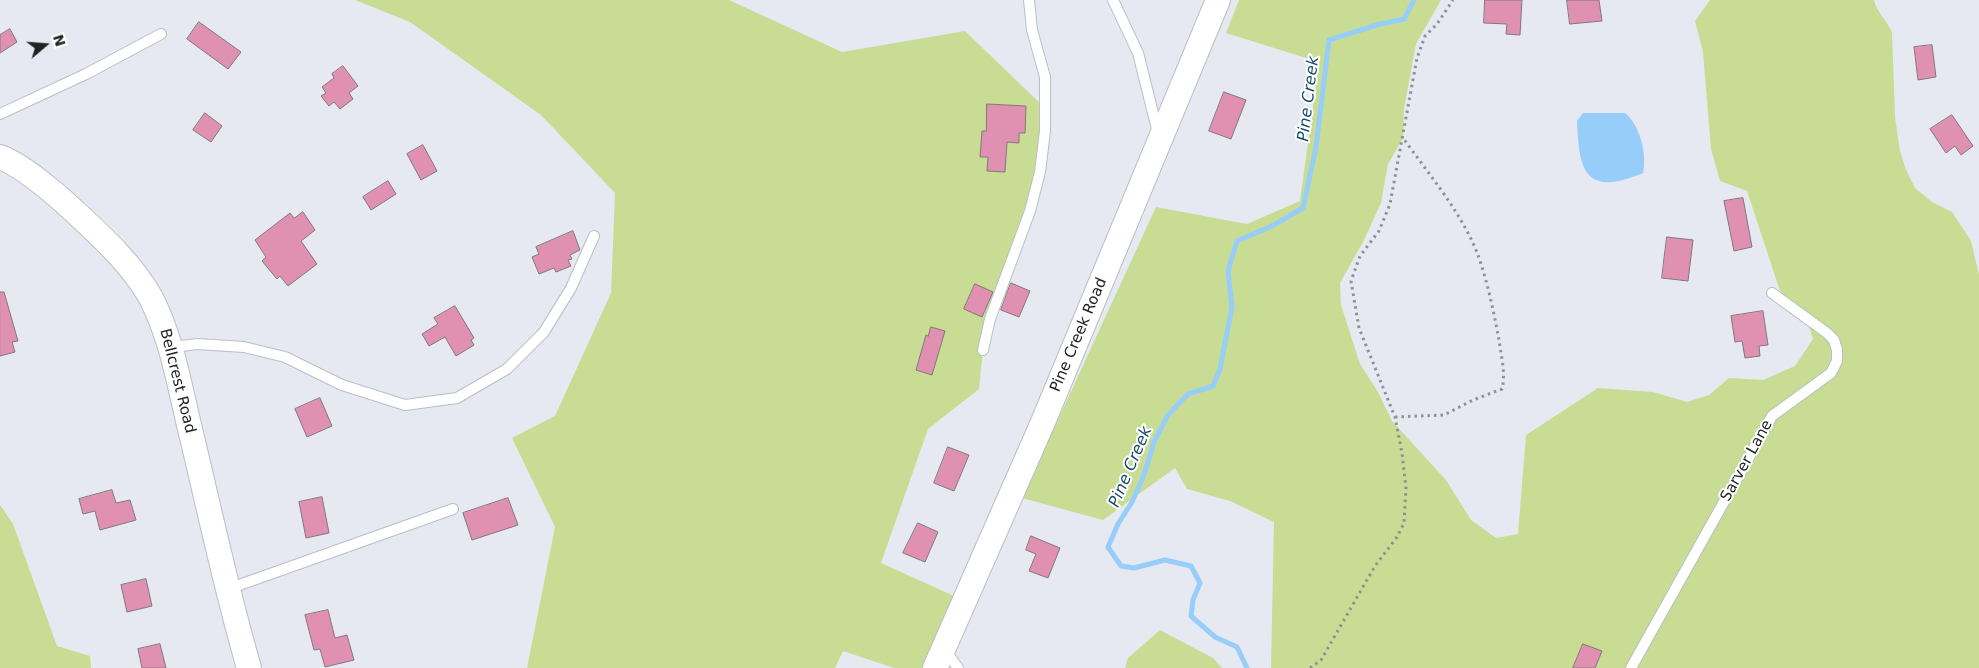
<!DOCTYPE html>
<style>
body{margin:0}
#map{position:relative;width:1979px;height:668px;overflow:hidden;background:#e6e9f1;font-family:"DejaVu Sans",sans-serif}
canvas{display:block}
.north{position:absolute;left:20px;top:20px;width:50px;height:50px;-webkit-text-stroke:4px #fff;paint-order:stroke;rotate:72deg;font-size:14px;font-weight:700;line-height:20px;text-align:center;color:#202224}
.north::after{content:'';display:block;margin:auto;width:18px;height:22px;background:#202224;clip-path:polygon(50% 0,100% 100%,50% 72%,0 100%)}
</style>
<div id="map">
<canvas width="1979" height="668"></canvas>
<div class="north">N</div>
</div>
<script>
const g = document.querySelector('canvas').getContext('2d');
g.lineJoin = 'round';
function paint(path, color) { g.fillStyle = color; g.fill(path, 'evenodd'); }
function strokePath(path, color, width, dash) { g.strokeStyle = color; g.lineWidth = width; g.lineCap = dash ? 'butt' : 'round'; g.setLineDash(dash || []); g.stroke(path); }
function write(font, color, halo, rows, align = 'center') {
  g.font = font + ' "DejaVu Sans",sans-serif'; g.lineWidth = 4; g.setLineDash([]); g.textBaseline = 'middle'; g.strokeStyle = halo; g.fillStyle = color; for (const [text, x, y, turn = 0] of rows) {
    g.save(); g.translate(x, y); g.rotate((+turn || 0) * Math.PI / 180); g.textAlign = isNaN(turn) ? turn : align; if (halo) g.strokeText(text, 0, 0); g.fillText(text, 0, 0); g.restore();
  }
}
paint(new Path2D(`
 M355 0H729L842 52 965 31 1045 108 1040 172 983 350 979 389 928 429 881 563 954 596 922 668H894L843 651 835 668H527L555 527 512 438 555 416 611 293 615 193 541 115 410 22Z
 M1239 0H1441L1416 44 1404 109 1403 138 1388 164 1381 203 1363 242 1340 283 1341 305 1360 364 1378 392 1392 421 1446 480 1471 520 1496 538 1518 534 1526 435 1598 388 1653 392 1687 402 1709 395 1729 378 1763 380 1795 366 1813 339 1805 314 1780 291 1747 191 1720 181 1711 149 1703 52 1695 21 1710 0H1874C1876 11 1887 21 1892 32L1895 117 1900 151 1906 170 1915 188 1932 202 1952 212 1971 241 1979 275V668H1271L1274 522 1230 501 1187 489 1175 468 1103 520 1022 498 1156 207 1247 224 1300 201 1319 62 1226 33Z
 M0 505 13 524 57 646 90 656 91 668H0Z
 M1160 630 1213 658 1222 668H1125L1128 658Z`), '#c9dc93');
paint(new Path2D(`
 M1583 113H1625C1640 125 1647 154 1643 173 1585 197 1579 172 1577 121Z`), '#97cdf9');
strokePath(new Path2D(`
 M1247 668 1237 647 1215 637 1191 616 1193 600 1200 583 1191 566 1165 560 1134 568 1121 566 1108 547 1118 524 1132 502 1144 475 1154 442 1168 415 1188 394 1213 386 1220 369 1232 307 1228 271 1237 241 1272 226 1303 208 1316 147 1329 40 1380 24 1404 19 1414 0`), '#97cdf9', 5);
const building = new Path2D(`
 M1485 0H1522L1520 35 1506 34 1507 24 1484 23Z
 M1567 0H1599L1602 21 1570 24Z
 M199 22 241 52 228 69 187 39Z
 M10 29 17 42 0 53V35Z
 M1932 45 1936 77 1918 80 1914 47Z
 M343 66 358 86 349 93 353 99 340 109 334 102 329 106 321 96 326 93 322 87 334 78 332 74Z
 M1224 92 1246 100 1231 139 1209 131Z
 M987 104 1026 106 1025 133H1019V143L1007 142 1005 172 987 171 988 157H980L982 131H986Z
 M205 113 222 126 211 142 193 130Z
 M1952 115 1973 146 1961 155 1955 146 1946 153 1930 129Z
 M423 145 437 171 421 180 407 154Z
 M388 181 396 194 371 210 363 197Z
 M1743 198 1752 247 1734 251 1724 201Z
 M303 212 315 230 301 241 317 264 288 286 280 276 277 279 262 261 266 257 255 240 290 213 294 218Z
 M573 231 580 250 570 255 572 259 568 260 571 266 556 272 554 268 539 274 532 257 539 254 536 247Z
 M1667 237 1693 240 1688 281 1662 278Z
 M1011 283 1030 291 1019 317 1001 310Z
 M975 284 993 292 982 317 964 309Z
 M0 292H4L18 341 12 342 15 352 0 356Z
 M455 306 474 338 471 340 474 345 456 356 445 337 429 346 422 334 438 324 434 318Z
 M1763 311 1768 345 1759 346 1760 356 1745 358 1742 341 1735 342 1731 316Z
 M931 327 945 331 932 375 916 370 926 335 928 336Z
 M320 398 332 426 307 437 295 409Z
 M948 447 969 455 954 491 934 483Z
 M112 490 116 503 130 500 136 520 100 530 95 511 83 514 79 499Z
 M322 497 329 533 306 538 299 502Z
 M508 498 518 525 472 540 463 513Z
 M918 523 938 532 925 562 903 553Z
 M1031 536 1060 548 1048 578 1029 571 1036 554 1026 550Z
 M146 579 152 606 127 612 121 585Z
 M328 610 335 638 347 635 354 660 325 667 320 649 314 650 305 615Z
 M160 644 166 668H142L138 649Z
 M1583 644 1602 651 1595 668H1573Z`);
paint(building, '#e090b1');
strokePath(building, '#80787b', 1);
const service = new Path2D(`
 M1113 0 1138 53 1158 133
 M0 114 86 74 161 34
 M171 347 198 344 244 347 285 357 342 385 405 405 457 398 507 369 544 332 571 288 594 236
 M983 350 990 319 1030 211 1040 172 1045 131V77L1032 30 1029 0
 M228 589 453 509
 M944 649 958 668
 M1631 668 1772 416 1831 373 1837 361V350L1834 340 1827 333 1772 293`);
const tertiary = new Path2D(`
 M0 157C22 165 56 194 73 210 101 236 132 264 151 298 172 339 179 384 190 429 209 508 226 589 249 668
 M935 668 1043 422 1218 0`);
strokePath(service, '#bbbec5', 12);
strokePath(tertiary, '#bbbec5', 26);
strokePath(new Path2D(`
 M1395 417 1444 415 1473 400 1502 389C1506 373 1501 356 1499 340 1494 313 1488 284 1479 258 1465 217 1428 173 1403 138
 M1310 668 1321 660 1375 566 1397 537 1404 523 1406 488 1402 453 1395 417 1359 328 1351 281 1360 256 1379 231 1390 204 1417 58 1425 36 1437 24 1453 0`), '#8e9196', 3, [2.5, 4]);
strokePath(service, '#fff', 10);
strokePath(tertiary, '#fff', 24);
write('15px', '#202224', '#fff', [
 ["Pine Creek Road",1079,335,-67],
 ["Bellcrest Road",177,381,76],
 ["Sarver Lane",1747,461,-61]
]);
write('italic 16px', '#184a6e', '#fff', [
 ["Pine Creek",1309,99,-83],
 ["Pine Creek",1131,467,-67]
]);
</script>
